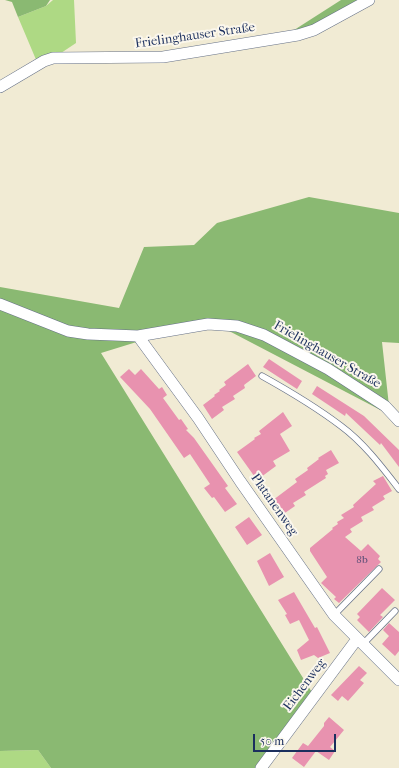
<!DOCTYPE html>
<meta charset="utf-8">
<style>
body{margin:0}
#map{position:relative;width:399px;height:768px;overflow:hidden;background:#f1ebd4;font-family:"IM FELL French Canon",serif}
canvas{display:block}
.scale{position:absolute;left:253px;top:734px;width:83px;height:18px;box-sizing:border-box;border:2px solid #1b2f5e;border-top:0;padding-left:5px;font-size:12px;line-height:14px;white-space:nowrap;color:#1b2f5e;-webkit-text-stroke:3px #fbf7ec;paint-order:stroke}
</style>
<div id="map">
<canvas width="399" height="768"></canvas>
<div class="scale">50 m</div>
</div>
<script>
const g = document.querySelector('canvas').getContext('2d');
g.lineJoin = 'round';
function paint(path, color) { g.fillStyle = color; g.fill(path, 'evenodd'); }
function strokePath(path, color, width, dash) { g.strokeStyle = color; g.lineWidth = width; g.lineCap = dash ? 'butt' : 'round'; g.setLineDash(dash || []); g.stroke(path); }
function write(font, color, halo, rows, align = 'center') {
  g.font = font + ' "IM FELL French Canon",serif'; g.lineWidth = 4; g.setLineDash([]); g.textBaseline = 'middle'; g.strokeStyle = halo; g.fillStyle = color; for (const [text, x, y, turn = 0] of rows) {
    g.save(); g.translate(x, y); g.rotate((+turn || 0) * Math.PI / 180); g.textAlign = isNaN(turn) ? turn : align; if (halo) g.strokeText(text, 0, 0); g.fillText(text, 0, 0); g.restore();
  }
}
paint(new Path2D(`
 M53 0H74L76 43 61 53 37 62 18 17 46 6Z
 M38 750 51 768H0V751Z`), '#aed984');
paint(new Path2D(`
 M5 0H50L46 6 18 17 12 2Z
 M341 0H360L319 23 291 32Z
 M309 197 399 213V343L382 342 390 415 208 320 101 353 313 694 256 768H51L38 750 0 751V287L119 308 144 247 194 245 217 223Z`), '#8ab972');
paint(new Path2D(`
 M269 359 302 381 297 389 263 367Z
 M248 364 256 376 244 385 245 388 233 396 235 399 222 407 224 410 212 419 203 405 215 396 214 395 220 391 219 390 226 385 224 382Z
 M129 369 135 375 141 369 159 389 162 387 167 395 163 398 179 420 181 419 188 429 186 430 194 438 228 486 225 488 237 504 225 512 214 497 212 498 204 488 210 484 190 454 184 458 150 409 120 377Z
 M317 386 364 416 399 450V467L381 443 380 445 346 413 345 416 312 394Z
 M283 412 292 426 280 434 290 451 273 461 276 466 257 480 237 452 255 439 254 438 261 434 259 431Z
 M331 450 339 463 326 470 328 474 325 476 326 478 304 492 306 495 293 503 295 506 282 515 273 500 297 482 295 479 308 470 307 468 319 459 318 458Z
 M383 476 392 491 383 496 385 499 372 507 374 510 361 517 363 521 350 529 352 532 345 537 361 551 368 544 380 556 378 559 381 562 339 603 334 599 336 597 321 583 327 577 310 551V548L333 529 332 528 338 524 337 522 344 518 341 515 354 507 353 505 376 484 373 481Z
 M249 517 262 535 247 545 235 527Z
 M270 553 284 577 269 586 257 561Z
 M382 588 395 600 380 615 383 617 369 632 357 620 360 617 357 614Z
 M294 592 315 628 317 627 330 653 318 658 314 655 301 660 297 650 309 640 299 620 290 624 285 615 287 614 278 600Z
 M389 623 399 632V651L395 656 382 644 389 636 383 630Z
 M359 666 367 673 360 680 364 683 348 701 342 696 338 701 331 695Z
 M329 717 344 730 330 747 335 751 329 760 316 751 304 767 292 758 303 743 308 746 324 726V723Z`), '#e892af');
const lane = new Path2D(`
 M262 376C289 391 316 407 341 426 364 443 382 467 399 489
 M334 615 379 569
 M363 644 395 611`);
const street = new Path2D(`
 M0 87 44 61 53 58 163 57 298 35 314 30 369 0
 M0 304 68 331 88 334 138 336 208 324 237 326 264 335 328 369 385 406 399 421
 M138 336 198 418 240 481 334 615 399 680
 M261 768 357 639`);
strokePath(lane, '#667187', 7);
strokePath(street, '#667187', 12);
strokePath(lane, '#fff', 5.5);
strokePath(street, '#fff', 11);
write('11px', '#4e4872', null, [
 ["8b",362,560]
]);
write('13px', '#1b2f5e', '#fbf7ec', [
 ["Frielinghauser Straße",195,36,-8],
 ["Frielinghauser Straße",327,355,30],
 ["Platanenweg",274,505,55],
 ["Eichenweg",305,685,-53]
]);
</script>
